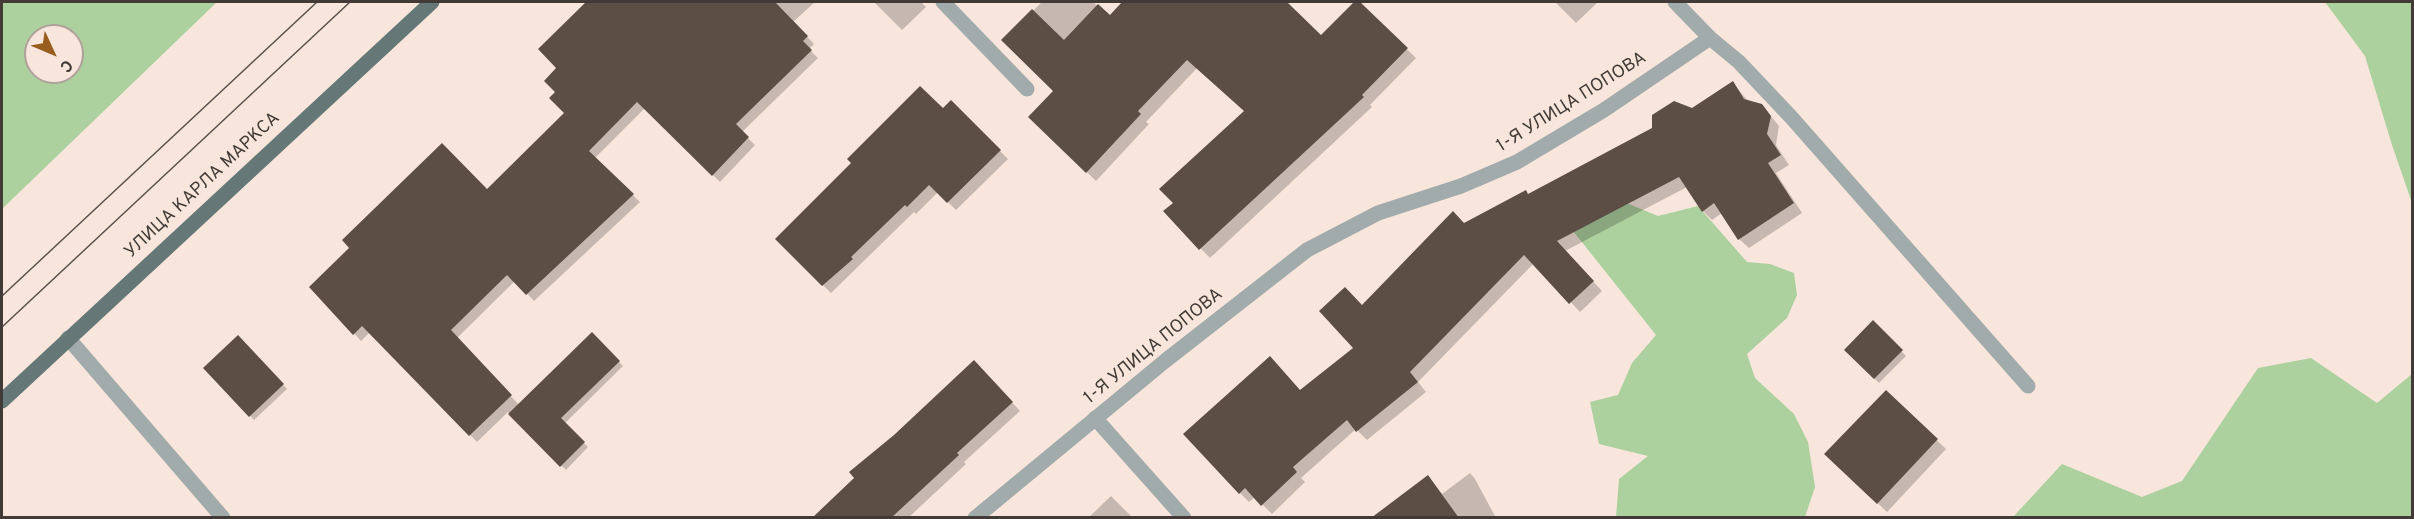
<!DOCTYPE html>
<meta charset="utf-8">
<style>
body{margin:0}
#map{position:relative;width:2414px;height:519px;overflow:hidden;background:#f8e6dc;font-family:Overpass,sans-serif}
canvas{display:block}
.frame{position:absolute;inset:0;border:3px solid #413a36;pointer-events:none}
.north{position:absolute;left:24px;top:24px;width:60px;height:60px;box-sizing:border-box;background:#f8e6dc;border:2px solid #afa19a;border-radius:50%;rotate:134deg;font-size:16px;font-weight:700;line-height:24px;text-align:center;color:#413a36}
.north::after{content:'';display:block;margin:auto;width:21px;height:27px;background:#995e1e;clip-path:polygon(50% 0,100% 100%,50% 72%,0 100%)}
</style>
<div id="map">
<canvas width="2414" height="519"></canvas>
<div class="frame"></div>
<div class="north">С</div>
</div>
<script>
const g = document.querySelector('canvas').getContext('2d');
g.lineJoin = 'round';
function paint(path, color) { g.fillStyle = color; g.fill(path, 'evenodd'); }
function strokePath(path, color, width, dash) { g.strokeStyle = color; g.lineWidth = width; g.lineCap = dash ? 'butt' : 'round'; g.setLineDash(dash || []); g.stroke(path); }
function write(font, color, halo, rows, align = 'center') {
  g.font = font + ' Overpass,sans-serif'; g.lineWidth = 6; g.setLineDash([]); g.textBaseline = 'middle'; g.strokeStyle = halo; g.fillStyle = color; for (const [text, x, y, turn = 0] of rows) {
    g.save(); g.translate(x, y); g.rotate((+turn || 0) * Math.PI / 180); g.textAlign = isNaN(turn) ? turn : align; if (halo) g.strokeText(text, 0, 0); g.fillText(text, 0, 0); g.restore();
  }
}
paint(new Path2D(`
 M2 2H217L2 209ZM36 36H72V72H36Z
 M2325 2H2412V203L2392 145 2365 56Z
 M1612 197 1658 216 1698 206 1747 262 1770 264 1794 273 1797 295 1787 318 1747 354 1755 378 1794 414 1808 442 1815 487 1805 517H1616L1619 479 1648 456 1599 444 1590 402 1618 395 1632 363 1656 335 1569 226Z
 M2311 358 2377 403 2412 374V517H2013L2062 464 2142 497 2182 481 2258 368Z`), '#acd09e');
paint(new Path2D(`
 M589 2H815L793 22 814 44 809 49 818 58 742 132 755 145 720 182 645 108 595 158 640 202 534 301 515 281 457 338 521 407 592 334 623 366 564 424 588 447 566 470 508 412 477 442 370 332 361 341 311 287 487 191 566 114 557 92 558 68 540 49Z
 M874 2H921L926 7 902 30Z
 M1042 2H1093L1110 17 1124 2H1157L1182 26 1205 2H1285L1321 37 1358 2 1416 58 1370 105 1372 107 1210 258 1165 212 1175 203 1245 111 1197 68 1146 122 1149 124 1096 181 1030 117 1055 91 1003 40Z
 M1555 2H1598L1576 23Z
 M1733 83 1748 101 1762 105 1779 126 1776 145 1789 165 1776 173 1802 213 1749 248 1739 239 1722 213 1712 220 1703 211 1687 187 1565 251 1602 291 1580 312 1534 263 1418 382 1426 392 1367 440 1356 429 1301 478 1305 482 1272 514 1255 497 1249 502 1240 493 1300 392 1356 348 1363 307 1464 225 1529 195 1692 109Z
 M951 102 1008 159 956 210 938 192 916 214 914 212 831 293 777 239Z
 M1873 322 1906 356 1879 383 1846 350Z
 M238 337 287 389 254 420 205 368Z
 M982 370 1020 411 964 462 966 464 908 518H815Z
 M1886 392 1946 449 1887 512 1835 463Z
 M1470 473 1475 479 1496 518H1412L1428 477 1442 494Z
 M1111 496 1133 518H1088Z`), '#0003');
paint(new Path2D(`
 M586 2H775L808 36 803 41 812 50 736 124 749 137 712 176 637 102 589 151 634 194 526 295 507 275 451 330 512 395 469 436 362 326 353 335 309 287 349 248 342 240 442 143 487 189 564 113 549 98 555 92 544 81 556 68 538 49Z
 M1122 2H1287L1321 35 1354 2H1360L1408 48 1362 95 1364 97 1199 250 1163 211 1173 203 1159 189 1244 111 1187 60 1138 111 1141 114 1086 173 1028 117 1053 91 1001 40 1032 9 1064 40 1098 4 1110 15Z
 M1733 81 1744 99 1762 104 1771 116 1767 134 1781 155 1768 163 1794 203 1738 240 1714 203 1702 212 1679 177 1557 241 1594 281 1569 304 1524 255 1410 372 1418 382 1356 432 1347 420 1293 467 1297 472 1261 506 1245 488 1239 494 1183 434 1270 356 1300 390 1353 348 1319 311 1345 287 1362 305 1453 211 1464 223 1526 190 1528 194 1652 128V115L1674 101 1692 108Z
 M920 86 943 108 951 100 1001 150 947 203 929 185 907 207 905 205 851 257 853 259 822 286 775 239 851 163 847 159Z
 M1873 320 1903 350 1874 379 1844 350Z
 M592 332 620 361 561 418 585 442 560 467 508 414Z
 M238 335 284 384 249 417 203 368Z
 M974 360 1013 402 957 453 959 455 891 518H812L854 478 849 472 894 435Z
 M1886 390 1938 439 1877 504 1824 454Z
 M1428 475 1459 518H1371Z`), '#5c4d45');
strokePath(new Path2D(`
 M943 2 1027 89
 M1675 2 1710 38
 M68 338 223 518
 M1095 418 1184 518
 M975 518 1165 361 1307 250 1378 213 1461 186 1517 162 1604 110 1710 38 1739 62 1791 117 2028 386`), '#a2abab', 15);
strokePath(new Path2D(`
 M2 401 432 2`), '#657776', 15);
strokePath(new Path2D(`
 M2 296 317 2
 M2 327 350 2`), '#584f4b', 1.5);
write('18px', '#413a36', '#f8e6dc', [
 ["1-Я УЛИЦА ПОПОВА",1572,103,-32],
 ["УЛИЦА КАРЛА МАРКСА",203,186,-43],
 ["1-Я УЛИЦА ПОПОВА",1154,347,-39]
]);
</script>
